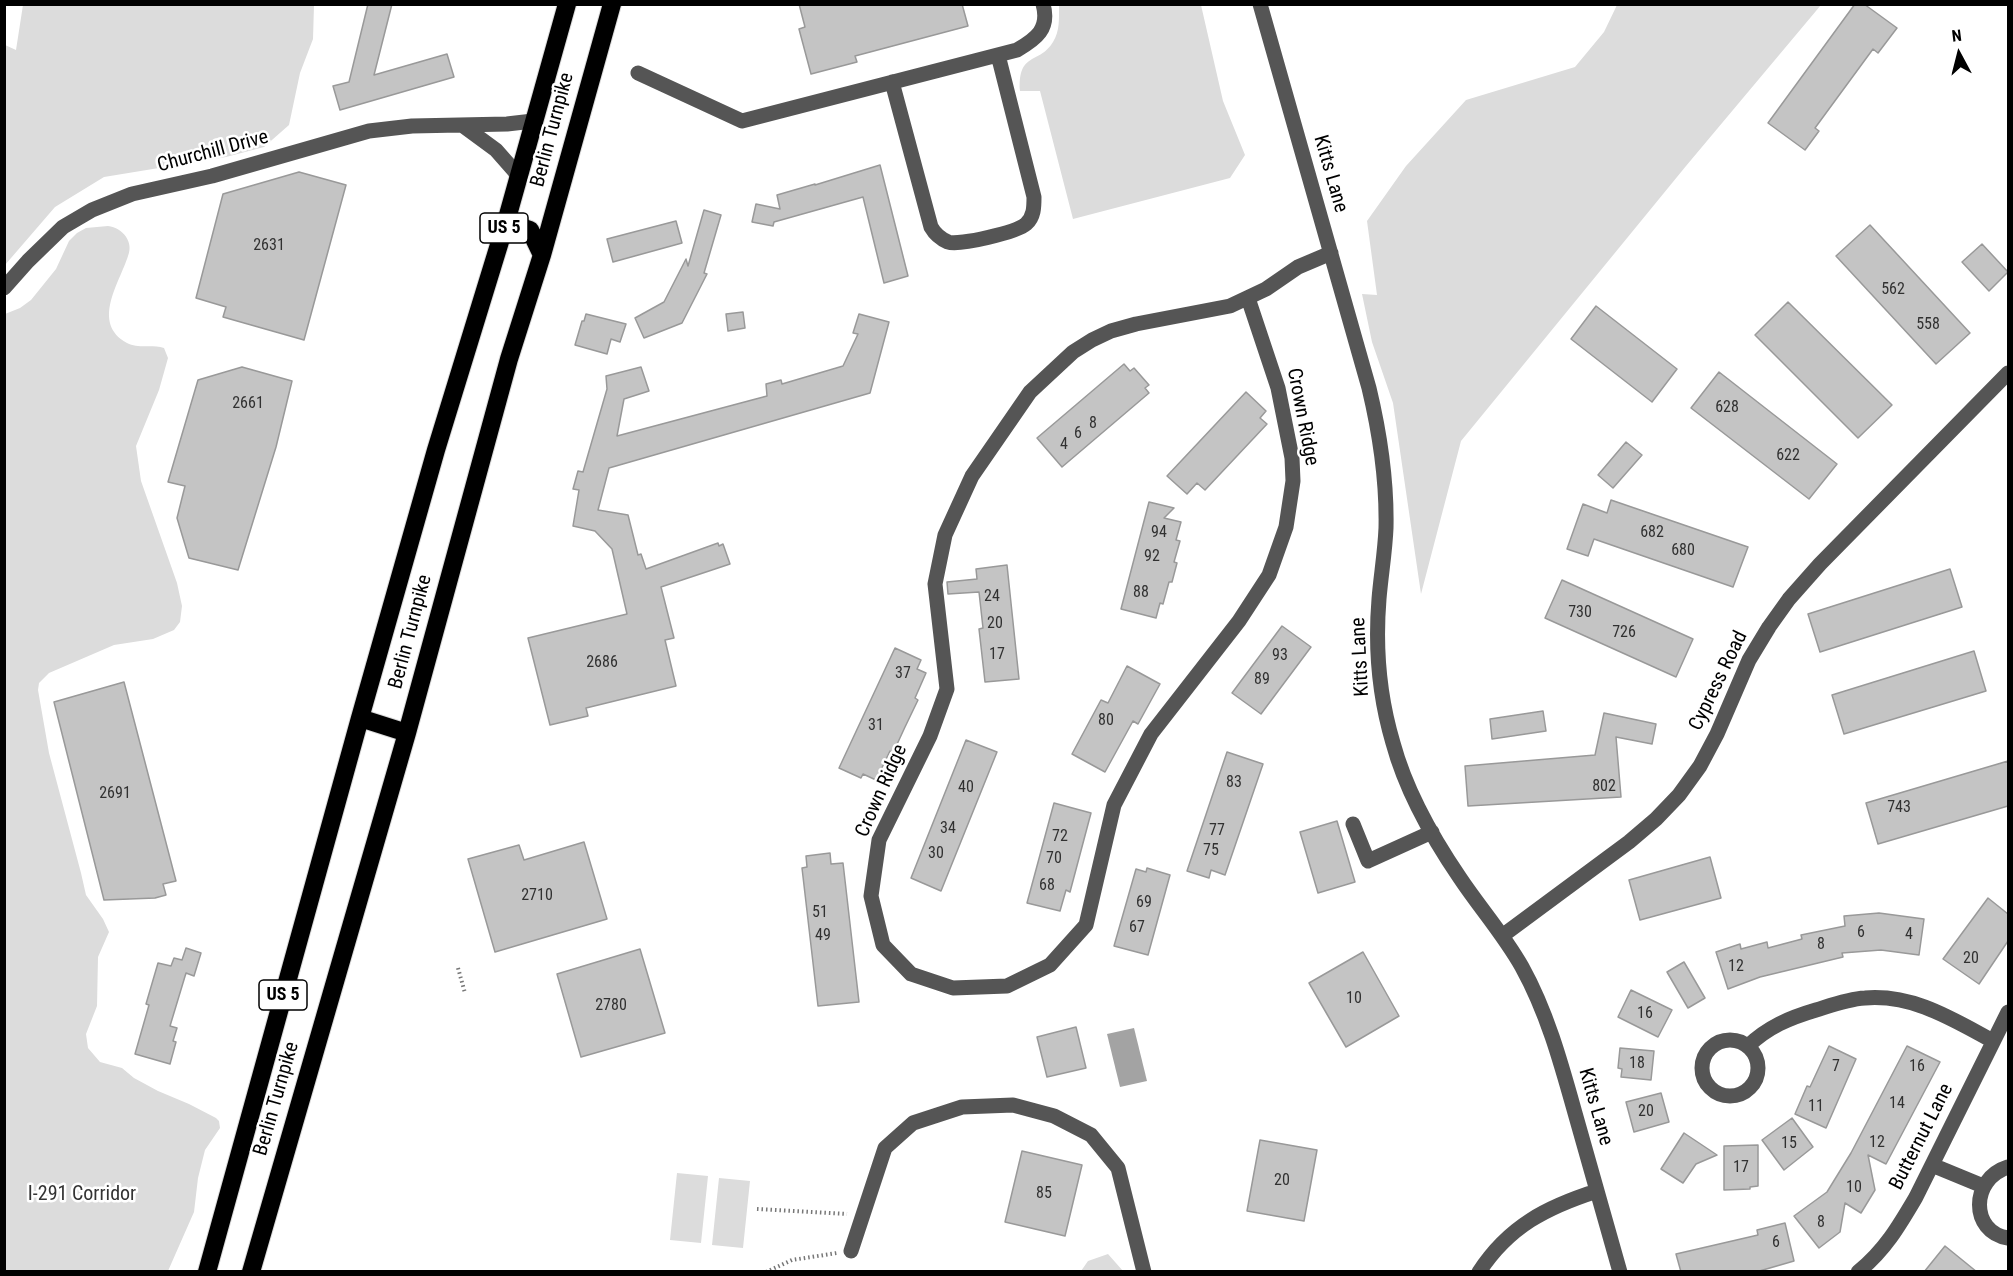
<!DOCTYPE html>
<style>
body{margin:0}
#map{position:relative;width:2013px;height:1276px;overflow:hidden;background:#fff;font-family:"Roboto Condensed",sans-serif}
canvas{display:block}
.frame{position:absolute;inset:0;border:6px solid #000;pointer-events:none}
.north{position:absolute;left:1929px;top:24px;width:60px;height:60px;-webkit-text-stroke:4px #fff;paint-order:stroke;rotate:353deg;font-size:16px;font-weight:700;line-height:24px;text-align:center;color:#000}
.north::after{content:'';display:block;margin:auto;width:21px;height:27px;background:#000;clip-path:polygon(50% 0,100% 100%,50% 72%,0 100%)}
</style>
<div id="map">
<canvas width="2013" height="1276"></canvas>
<div class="frame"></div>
<div class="north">N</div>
</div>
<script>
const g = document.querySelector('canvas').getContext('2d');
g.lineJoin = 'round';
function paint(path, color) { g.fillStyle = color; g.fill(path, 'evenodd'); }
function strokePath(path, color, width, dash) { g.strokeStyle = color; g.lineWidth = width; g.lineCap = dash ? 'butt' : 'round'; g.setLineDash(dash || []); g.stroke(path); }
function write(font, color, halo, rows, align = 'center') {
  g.font = font + ' "Roboto Condensed",sans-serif'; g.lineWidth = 5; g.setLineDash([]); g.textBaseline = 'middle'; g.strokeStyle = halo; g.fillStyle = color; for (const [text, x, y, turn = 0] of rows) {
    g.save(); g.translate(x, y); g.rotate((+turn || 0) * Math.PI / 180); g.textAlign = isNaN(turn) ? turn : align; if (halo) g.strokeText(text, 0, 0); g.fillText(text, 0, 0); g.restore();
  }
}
paint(new Path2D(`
 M23 5H314L313 39 300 73 289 125 264 147 226 157 104 177 55 207 5 265V45L16 50Z
 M1059 5H1201L1223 101 1245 155 1230 178 1073 219 1040 91H1020C1018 51 1039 65 1053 42 1060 31 1059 18 1059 5Z
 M1617 5H1821L1686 166 1461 441 1421 594 1393 403 1372 342 1362 294 1377 295 1367 221 1406 166 1466 100 1575 67 1604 32Z
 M108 226C123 228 134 242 128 256 119 284 91 323 127 343 138 349 152 344 164 348L168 358 159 390 136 446 141 481 177 583 182 606 180 622 174 630 153 639 114 645 49 673 39 683 38 690 49 753 81 873 86 895 103 919 109 932 98 957 97 1006 86 1034 88 1048 100 1062 122 1068 134 1078 158 1091 189 1104 216 1118 219 1121 220 1128 205 1150 198 1178 194 1212 168 1271H5V314L20 308 31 300 56 269 69 241 77 233 86 228Z
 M677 1173 708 1176 701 1243 670 1240Z
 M719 1178 750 1181 743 1248 712 1245Z
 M1108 1254 1123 1271H1081L1088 1261Z`), '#dcdcdc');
paint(new Path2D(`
 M1134 1028 1147 1081 1120 1087 1107 1034Z`), '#a3a3a3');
const building = new Path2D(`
 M368 4H392L374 75 447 54 454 77 340 110 333 86 349 82Z
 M799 4H962L968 26 855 56 857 62 811 74 799 29 805 27Z
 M1855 4H1864L1897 28 1878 53 1873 49 1815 128 1819 131 1805 150 1768 123Z
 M880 165 908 276 884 283 863 197 774 222 773 226 752 222 756 204 780 209 777 195 815 184V185Z
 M299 172 346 185 304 340 223 317 226 307 196 298 223 194Z
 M704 210 721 215 704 273 707 274 682 323 644 338 635 318 664 302 686 259 688 266Z
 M676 221 682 243 613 262 607 239Z
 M1870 225 1970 333 1936 364 1836 256Z
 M1982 244 2008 272 1989 291 1962 262Z
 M1788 302 1892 405 1858 438 1755 335Z
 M1596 306 1677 369 1652 402 1571 339Z
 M743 312 745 328 728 331 726 314Z
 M586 314 626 324 620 342 611 339 607 354 575 345 582 321H584Z
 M859 314 889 322 870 393 609 468 598 510 628 515 638 555 641 554 646 569 718 543 719 546 723 544 730 564 661 587 674 638 665 640 676 686 586 708 588 716 550 725 528 638 627 614 612 549 595 531 573 526 579 490 573 489 578 471 583 472 607 389 606 376 641 367 649 391 624 399 617 436 767 396 766 384 781 380 782 384 843 366 858 334 853 333Z
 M1124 364 1130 371 1134 368 1149 385 1145 388 1149 393 1062 467 1037 438Z
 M242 367 292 381 276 447 238 570 189 558 177 518 185 486 168 482 198 380Z
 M1719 372 1837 464 1809 499 1691 408Z
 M1246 392 1266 411 1260 418 1267 424 1205 490 1197 483 1187 494 1167 476Z
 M1626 442 1642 455 1613 488 1598 475Z
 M1611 500 1748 547 1733 587 1594 539 1588 556 1567 549 1583 504 1607 513Z
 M1149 502 1174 508 1164 518 1181 522 1176 540 1180 541 1174 562 1177 563 1172 582H1169L1163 604 1160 603 1156 618 1121 609Z
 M1007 565 1019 679 985 682 979 629 983 628 979 592 948 594 947 582 977 579 976 569Z
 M1950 569 1962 607 1820 652 1808 614Z
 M1562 580 1693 639 1676 677 1545 618Z
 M1282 626 1311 647 1261 714 1232 693Z
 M895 648 921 660 917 669 926 673 915 698 918 700 905 727 893 753 890 751 876 780 863 774 861 778 839 768Z
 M1974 651 1986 691 1844 734 1832 695Z
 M1127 666 1160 684 1138 724 1133 721 1105 772 1072 754 1101 700 1108 703Z
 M124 682 176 881 163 884 166 895 155 898 104 900 54 702Z
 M1543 711 1546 731 1492 739 1490 719Z
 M1604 713 1656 724 1652 744 1616 737 1621 797 1468 806 1465 766 1595 755Z
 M966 740 997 752 941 891 911 878Z
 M1227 752 1263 764 1225 875 1211 870 1209 878 1187 871Z
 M2008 761V806L1878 844 1866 803Z
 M1054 803 1091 813 1070 892 1066 890 1060 911 1027 903Z
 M1337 821 1355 882 1318 893 1300 832Z
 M584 842 607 919 495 952 468 859 519 845 524 860Z
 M830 853 831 864 843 863 859 1002 818 1006 802 868 807 867 806 856Z
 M1710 857 1721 898 1640 920 1629 880Z
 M1147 868 1170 875 1148 955 1114 946 1136 869 1146 872Z
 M1988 898 2008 914V941L1979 984 1943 959Z
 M1879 913 1924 919 1919 955 1881 950 1842 953 1843 957 1760 977 1728 989 1716 952 1740 944 1741 949 1767 942 1768 948 1802 939 1801 935 1845 926 1844 916Z
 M186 948 201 953 194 976 186 973 170 1026 177 1028 173 1041 176 1042 170 1064 135 1054 149 1005 146 1004 158 963 171 966 174 958 182 960Z
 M640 949 665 1033 581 1057 557 974Z
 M1363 952 1399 1016 1346 1047 1309 983Z
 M1684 962 1705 998 1688 1008 1667 972Z
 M1631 990 1672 1010 1658 1037 1618 1017Z
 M1076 1027 1086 1068 1047 1077 1037 1037Z
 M1829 1046 1856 1059 1826 1128 1795 1114 1807 1086 1810 1087Z
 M1907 1046 1940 1062 1886 1164 1868 1155 1875 1190 1861 1213 1845 1203 1840 1232 1819 1248 1794 1216 1827 1192 1851 1153Z
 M1620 1048 1654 1051 1651 1080 1621 1077 1622 1069 1618 1068Z
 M1661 1093 1669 1122 1634 1132 1626 1102Z
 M1792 1118 1813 1147 1784 1170 1762 1140Z
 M1684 1133 1717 1155 1696 1164 1683 1183 1661 1169Z
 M1260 1140 1317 1150 1304 1221 1247 1211Z
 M1758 1145V1186L1750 1187V1189L1724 1190V1146Z
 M1022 1151 1082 1165 1065 1236 1005 1222Z
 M1785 1223 1794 1261 1756 1272H1681L1676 1254 1758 1235 1757 1230Z
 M1945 1246 1977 1272H1924Z`);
paint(building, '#c4c4c4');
strokePath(building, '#999', 1.5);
const highway = new Path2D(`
 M506 222 530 230 542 255
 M360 718 407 733
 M207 1272 360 718 436 450 506 222 567 4
 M251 1272 407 733 509 359 542 255 612 4`);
strokePath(highway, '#dbdbdb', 20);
strokePath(new Path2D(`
 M458 968 465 993
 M757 1209 847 1214
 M766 1272 792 1260 837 1253`), '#777', 4, [1.5, 3]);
strokePath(new Path2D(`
 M1260 4 1369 388C1380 434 1387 481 1386 528 1385 552 1381 575 1379 599 1375 648 1379 696 1393 743 1406 791 1432 837 1460 878 1480 908 1504 935 1522 967 1547 1012 1561 1063 1575 1113 1590 1166 1605 1219 1620 1272
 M638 73 742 121 1017 50C1036 39 1050 29 1043 4
 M892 82 931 227C935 234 941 239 948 242 959 246 1017 232 1026 224 1034 217 1034 207 1034 197L998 55
 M462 125 496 150 518 175
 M4 288 28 261 63 227 92 210 132 194 212 176 369 131 412 126 507 124 533 121
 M1248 298 1278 388 1292 458 1293 481 1286 527 1269 575 1239 621 1151 734 1114 805 1086 925 1050 965 1007 986 953 988 911 974 883 945 871 896 879 840 930 736 947 689 935 584 945 535 972 476 1030 392 1073 352 1092 340 1111 331 1136 324 1230 306 1266 289 1298 267 1331 253
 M1353 824 1368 861 1432 832
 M1502 936 1629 842 1656 819 1679 795 1700 766 1717 734 1749 660 1769 627 1789 599 1820 564 2008 373
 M1702 1068a28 28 0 1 1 56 0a28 28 0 1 1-56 0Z
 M1748 1046C1768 1027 1789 1018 1816 1010 1832 1005 1848 999 1865 998 1913 994 1952 1019 1993 1041
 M1932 1165 1983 1186
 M2008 1167C1970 1179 1970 1232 2008 1238
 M851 1251 885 1148 913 1123 962 1107 1013 1105 1054 1116 1091 1135 1118 1168 1144 1272
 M1479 1272C1509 1226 1547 1207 1597 1191
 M1858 1272C1885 1250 1899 1226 1916 1197L2008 1012`), '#555', 15);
strokePath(highway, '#000', 18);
write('16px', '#313131', null, [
 ["2631",269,246],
 ["562",1893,290],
 ["558",1928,325],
 ["2661",248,404],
 ["628",1727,408],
 ["8",1093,424],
 ["6",1078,434],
 ["4",1064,445],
 ["622",1788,456],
 ["94",1159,533],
 ["682",1652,533],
 ["680",1683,551],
 ["92",1152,557],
 ["88",1141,593],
 ["24",992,597],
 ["730",1580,613],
 ["20",995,624],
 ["726",1624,633],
 ["17",997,655],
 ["93",1280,656],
 ["2686",602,663],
 ["37",903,674],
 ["89",1262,680],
 ["80",1106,721],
 ["31",876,726],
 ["83",1234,783],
 ["802",1604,787],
 ["40",966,788],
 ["2691",115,794],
 ["743",1899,808],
 ["34",948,829],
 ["77",1217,831],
 ["72",1060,837],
 ["75",1211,851],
 ["30",936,854],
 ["70",1054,859],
 ["68",1047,886],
 ["2710",537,896],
 ["69",1144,903],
 ["51",820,913],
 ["67",1137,928],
 ["6",1861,933],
 ["4",1909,935],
 ["49",823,936],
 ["8",1821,945],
 ["20",1971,959],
 ["12",1736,967],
 ["10",1354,999],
 ["2780",611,1006],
 ["16",1645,1014],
 ["18",1637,1064],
 ["7",1836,1067],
 ["16",1917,1067],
 ["14",1897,1104],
 ["11",1816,1107],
 ["20",1646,1112],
 ["12",1877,1143],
 ["15",1789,1144],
 ["17",1741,1168],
 ["20",1282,1181],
 ["10",1854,1188],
 ["85",1044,1194],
 ["8",1821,1223],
 ["6",1776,1243]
]);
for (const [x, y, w] of [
 [504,228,48],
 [283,995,48]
]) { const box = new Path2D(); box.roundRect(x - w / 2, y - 15, w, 30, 4.5); g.fillStyle = '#fff'; g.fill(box); strokePath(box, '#000', 1.5); }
write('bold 18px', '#000', null, [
 ["US 5",504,228],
 ["US 5",283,995]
]);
write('20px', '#000', '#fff', [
 ["Berlin Turnpike",553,130,-75],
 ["Churchill Drive",213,152,-15],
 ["Kitts Lane",1330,174,74],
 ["Crown Ridge",1302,417,79],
 ["Berlin Turnpike",411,632,-75],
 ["Kitts Lane",1361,657,-93],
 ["Cypress Road",1719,681,-64],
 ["Crown Ridge",882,791,-66],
 ["Berlin Turnpike",277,1099,-74],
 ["Kitts Lane",1595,1107,74],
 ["Butternut Lane",1922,1137,-63]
]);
write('20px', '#333', '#fff', [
 ["I-291 Corridor",82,1195]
]);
</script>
